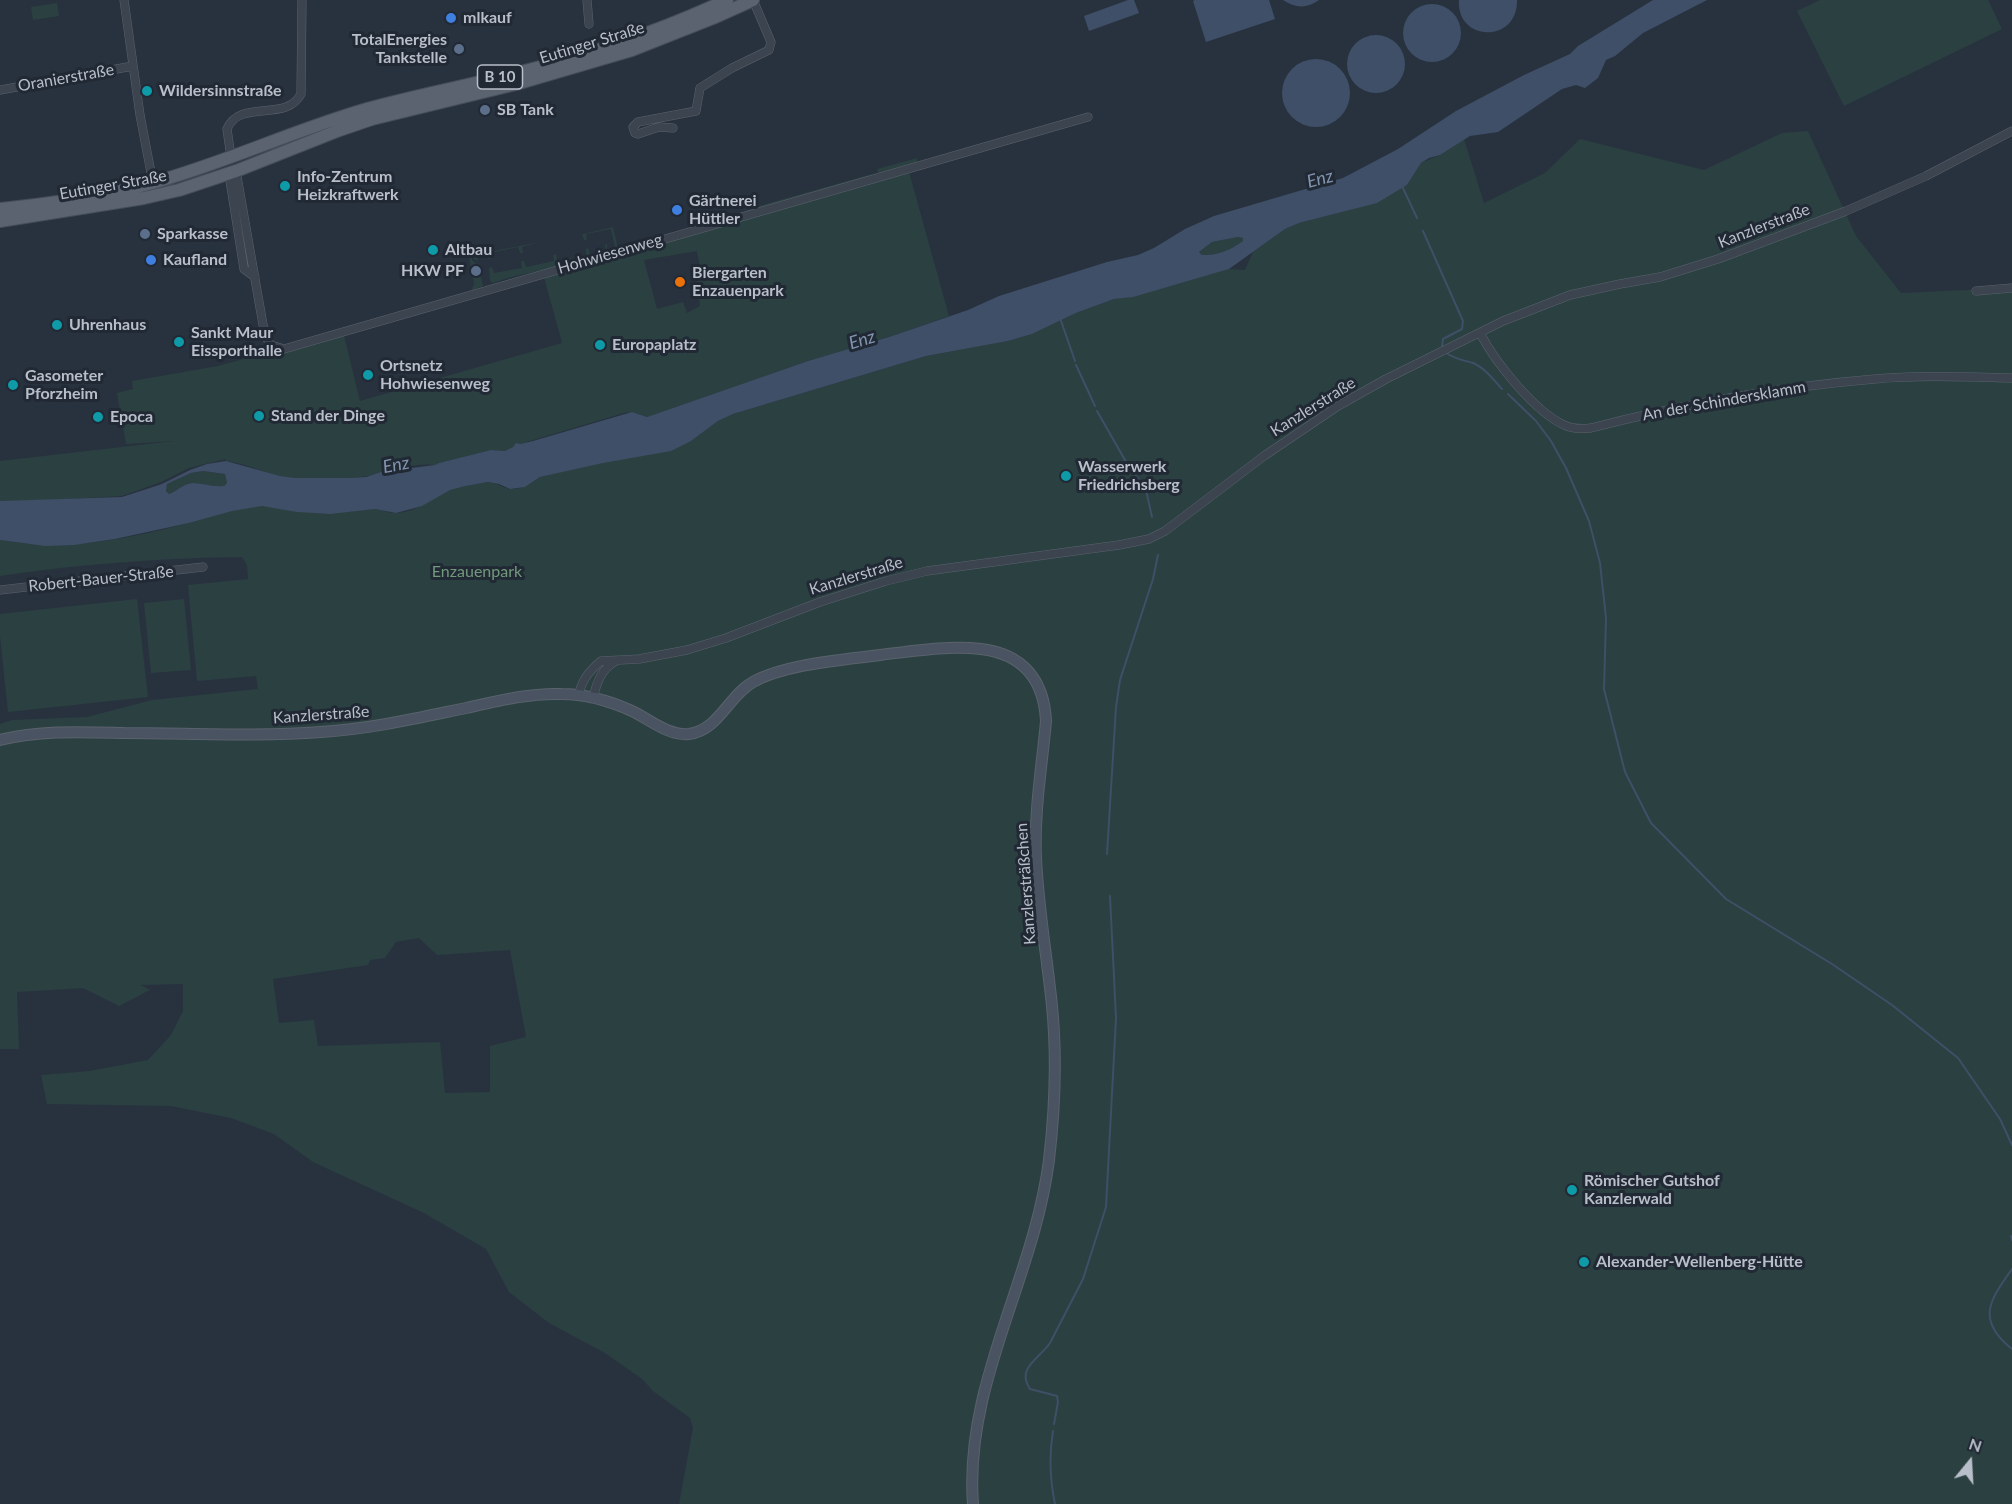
<!DOCTYPE html>
<meta charset="utf-8">
<style>
body{margin:0}
#map{position:relative;width:2012px;height:1504px;overflow:hidden;background:#28323f;font-family:Lato,sans-serif}
canvas{display:block}
.north{position:absolute;left:1940px;top:1432px;width:60px;height:60px;-webkit-text-stroke:4px #212935;paint-order:stroke;rotate:18deg;font-size:16px;font-weight:700;line-height:24px;text-align:center;color:#b8bfca}
.north::after{content:'';display:block;margin:auto;width:21px;height:27px;background:#b8bfca;clip-path:polygon(50% 0,100% 100%,50% 72%,0 100%)}
</style>
<div id="map">
<canvas width="2012" height="1504"></canvas>
<div class="north">N</div>
</div>
<script>
const g = document.querySelector('canvas').getContext('2d');
g.lineJoin = 'round';
function paint(path, color) { g.fillStyle = color; g.fill(path, 'evenodd'); }
function strokePath(path, color, width, dash) { g.strokeStyle = color; g.lineWidth = width; g.lineCap = dash ? 'butt' : 'round'; g.setLineDash(dash || []); g.stroke(path); }
function write(font, color, halo, rows, align = 'center') {
  g.font = font + ' Lato,sans-serif'; g.lineWidth = 6; g.setLineDash([]); g.textBaseline = 'middle'; g.strokeStyle = halo; g.fillStyle = color; for (const [text, x, y, turn = 0] of rows) {
    g.save(); g.translate(x, y); g.rotate((+turn || 0) * Math.PI / 180); g.textAlign = isNaN(turn) ? turn : align; if (halo) g.strokeText(text, 0, 0); g.fillText(text, 0, 0); g.restore();
  }
}
paint(new Path2D(`
 M1820 0H1988L2002 29 1844 106 1797 11Z
 M57 3 59 16 33 20 31 7Z
 M1808 131 1856 236 1901 293 2012 288V1504H679L693 1428 690 1418 653 1391 642 1379 605 1353 549 1323 509 1292 486 1249 424 1213 313 1162 274 1134 231 1118 171 1106 47 1104 41 1075 90 1071 148 1060 171 1035 183 1011V984L141 985 150 990 119 1006 83 988 17 992 19 1049H0V724L12 720 87 717 152 700 258 689 256 676 197 681 188 585 248 579 247 565 242 557C162 558 80 564 0 576V540C63 552 128 539 189 523 212 517 235 507 260 506 277 505 296 511 314 513 334 514 353 511 373 509 380 509 388 513 395 513 416 513 432 498 449 490 459 486 470 485 480 483 498 480 499 488 511 489 522 490 531 483 540 477L691 441 718 421 733 414 926 356 1008 341 1032 334 1076 313 1114 299 1133 296 1229 269 1245 270 1253 252 1285 229 1299 223 1357 208 1398 190 1407 185 1421 163 1440 155 1464 139 1484 203 1545 173 1580 139 1704 170 1782 133ZM419 938 437 955 510 950 526 1037 490 1046V1092L445 1093 440 1042 318 1046 314 1020 279 1023 273 979 368 965 370 960 385 958 396 942Z
 M917 158V163L879 174 877 169Z
 M909 172 949 316 889 337 808 361 647 417 632 412 624 413 520 444 505 451 491 450 439 463 435 465C411 461 373 478 349 478 327 479 301 480 280 476 262 472 244 463 226 461V459L189 468 161 482 122 496 0 503V461L174 441 126 444 117 393 133 389 132 381 218 366 343 332 360 401 562 343 544 277ZM697 251 701 274 696 275 700 306 687 313 683 302 657 309 644 260Z
 M872 174V176L761 208 759 206Z
 M613 227 618 249 615 247 611 229 586 234 587 240H584L582 234 566 238Z
 M1238 237 1243 238V241C1230 250 1217 256 1202 255L1199 252 1212 242Z
 M540 242 522 247 523 253H520L518 247 490 253V259H488L486 254 477 256 478 261 474 259 473 255Z
 M607 244V252L567 263 566 259 586 255V249L588 248 590 254 606 251 605 245Z
 M556 254 558 264 557 267 511 277 493 283 490 281 489 268 492 267 494 273 522 268 521 261H524L526 267 554 261 553 255Z
 M471 255 472 260 476 264 472 265 474 277H481L483 286 471 291 474 284 469 256Z
 M203 471 225 474 227 483 224 486C213 487 202 483 192 483 184 484 176 491 169 494L166 491 167 484 191 473Z
 M137 599 148 697 8 712 0 636V614Z
 M184 599 191 670 151 673 144 603Z`), '#2b4041');
paint(new Path2D(`
 M1128 0H1134L1139 13 1089 31 1084 16Z
 M1195 0H1269L1275 19 1206 42 1193 1Z
 M1283 0H1319C1307 9 1295 8 1283 0Z
 M1459 0H1517C1518 44 1456 42 1459 0Z
 M1653 0H1707L1643 33 1615 56 1606 60 1598 78 1585 88 1576 85 1562 89 1498 132 1470 136 1440 155 1429 158 1421 163 1407 185 1377 203 1299 223 1285 229 1229 269 1133 297 1114 299 1076 313 1032 334 1008 341 926 356 733 414 718 421 691 441 671 451 603 463 540 477 525 487 510 489 499 484 488 482 465 486 450 490 422 506 396 513 375 509 330 514 297 512 262 506 232 511 189 523 115 539 74 545 45 546 0 540V501L122 497 162 484 190 470 207 464 226 461 280 476 295 478H351L366 477 381 472 435 465 439 463 491 450 505 451 513 447 516 443 520 444 533 441 632 412 647 417 808 361 889 337 968 310 999 296 1107 262 1138 255 1154 248 1185 229 1214 216 1343 178 1398 149 1456 111 1524 75 1570 54 1578 46ZM1238 237 1243 238V241C1230 250 1217 256 1202 255L1199 252 1212 242ZM203 471 225 474 227 483 224 486C213 487 202 483 192 483 183 484 177 491 169 494L166 491 167 484 191 473Z
 M1403 33a29 29 0 1 1 58 0a29 29 0 1 1-58 0Z
 M1347 64a29 29 0 1 1 58 0a29 29 0 1 1-58 0Z
 M1282 93a34 34 0 1 1 68 0a34 34 0 1 1-68 0Z`), '#3f4f67');
strokePath(new Path2D(`
 M1402 186 1417 218
 M1423 231 1463 321 1462 329 1443 339 1442 346
 M1060 318 1075 361
 M1446 353C1455 359 1463 360 1473 363 1485 368 1494 380 1502 389
 M1076 365 1095 406
 M1508 394 1536 421 1551 441 1566 468 1589 521 1600 563 1606 618 1604 689 1625 772 1651 823 1726 899 1832 964 1892 1005 1958 1058 2000 1119 2012 1145
 M1097 411 1125 460 1146 490 1152 517
 M1107 854 1116 707 1120 680 1153 579 1158 555
 M2011 1236 2012 1240
 M2012 1269C1989 1301 1976 1320 2012 1349
 M1054 1424 1058 1402 1057 1396 1030 1389C1016 1368 1039 1359 1050 1343L1083 1279 1106 1207 1116 1018 1110 896
 M1053 1431C1049 1455 1050 1480 1055 1504`), '#3f4f67', 2);
const street = new Path2D(`
 M124 0 140 115 153 183
 M587 0 589 24
 M0 90 133 66
 M673 128 659 127 638 134 635 133 633 127 638 122 696 111 700 88 732 68 769 50 771 42 753 0
 M231 157 227 129C240 98 286 123 301 94L302 0
 M236 171 265 336 271 345 284 349 1088 117
 M229 174 244 269 255 277
 M1976 291 2012 288
 M1480 333C1495 362 1534 411 1564 425 1572 429 1582 429 1591 428 1684 404 1778 387 1875 379 1920 375 1966 377 2012 378
 M0 590 203 567
 M579 695C581 680 590 670 601 661L639 659 687 650 726 638 820 602 886 581 927 571 1119 545 1149 539 1165 531 1264 456 1338 406 1386 379 1503 321 1570 295 1620 284 1660 277 1718 259 1846 211 1926 176 2012 131
 M593 698C597 682 601 669 616 661`);
const secondary = new Path2D(`
 M0 740C40 730 82 732 124 733 189 733 256 737 321 732 371 729 418 718 466 708 497 701 529 693 561 694 585 694 610 701 632 711 649 719 668 736 689 734 719 730 729 695 753 682 786 664 843 660 880 655 913 651 949 645 981 649 1023 654 1044 680 1046 721 1042 766 1034 811 1036 857 1038 907 1047 956 1052 1006 1057 1057 1055 1109 1049 1160 1034 1279 964 1383 973 1504`);
const primary = new Path2D(`
 M0 209C48 204 106 196 152 183 225 163 294 130 367 109 417 95 467 86 517 73 590 55 660 31 727 0
 M0 221 144 198 179 190 236 171 337 131 372 119 516 84 632 50 713 18 753 0`);
strokePath(street, '#5a626d', 9);
strokePath(secondary, '#5a626d', 12);
strokePath(primary, '#454d59', 14);
strokePath(street, '#3c444f', 8);
strokePath(secondary, '#4a5362', 10);
strokePath(primary, '#5a636f', 12);
for (const [x, y, r, color] of [
 [451,18,6,"#3f7fe0"],
 [459,49,6,"#5c6f8a"],
 [147,91,6,"#0f9aa8"],
 [485,110,6,"#5c6f8a"],
 [285,186,6,"#0f9aa8"],
 [677,210,6,"#3f7fe0"],
 [145,234,6,"#5c6f8a"],
 [433,250,6,"#0f9aa8"],
 [151,260,6,"#3f7fe0"],
 [476,271,6,"#5c6f8a"],
 [680,282,6,"#e8710a"],
 [57,325,6,"#0f9aa8"],
 [179,342,6,"#0f9aa8"],
 [600,345,6,"#0f9aa8"],
 [368,375,6,"#0f9aa8"],
 [13,385,6,"#0f9aa8"],
 [259,416,6,"#0f9aa8"],
 [98,417,6,"#0f9aa8"],
 [1066,476,6,"#0f9aa8"],
 [1572,1190,6,"#0f9aa8"],
 [1584,1262,6,"#0f9aa8"]
]) { const dot = new Path2D(); dot.arc(x, y, r, 0, 2 * Math.PI); g.fillStyle = color; g.fill(dot); strokePath(dot, '#212935', 2); }
for (const [x, y, w] of [
 [500,77,45]
]) { const box = new Path2D(); box.roundRect(x - w / 2, y - 12, w, 24, 4.5); g.fillStyle = '#212935'; g.fill(box); strokePath(box, '#b8bfca', 1.5); }
write('bold 15px', '#b8bfca', null, [
 ["B 10",500,77]
]);
write('bold 16px', '#b8bfca', '#212935', [
 ["mlkauf",463,18],
 ["TotalEnergies",447,40,"right"],
 ["Tankstelle",447,58,"right"],
 ["Wildersinnstraße",159,91],
 ["SB Tank",497,110],
 ["Info-Zentrum",297,177],
 ["Heizkraftwerk",297,195],
 ["Gärtnerei",689,201],
 ["Hüttler",689,219],
 ["Sparkasse",157,234],
 ["Altbau",445,250],
 ["Kaufland",163,260],
 ["HKW PF",464,271,"right"],
 ["Biergarten",692,273],
 ["Enzauenpark",692,291],
 ["Uhrenhaus",69,325],
 ["Sankt Maur",191,333],
 ["Eissporthalle",191,351],
 ["Europaplatz",612,345],
 ["Ortsnetz",380,366],
 ["Hohwiesenweg",380,384],
 ["Gasometer",25,376],
 ["Pforzheim",25,394],
 ["Stand der Dinge",271,416],
 ["Epoca",110,417],
 ["Wasserwerk",1078,467],
 ["Friedrichsberg",1078,485],
 ["Römischer Gutshof",1584,1181],
 ["Kanzlerwald",1584,1199],
 ["Alexander-Wellenberg-Hütte",1596,1262]
], 'left');
write('16px', '#b8bfca', '#212935', [
 ["Eutinger Straße",592,43,-17],
 ["Oranierstraße",66,78,-10],
 ["Eutinger Straße",113,185,-10],
 ["Kanzlerstraße",1764,226,-21],
 ["Hohwiesenweg",610,254,-16],
 ["An der Schindersklamm",1724,401,-10],
 ["Kanzlerstraße",1313,407,-32],
 ["Kanzlerstraße",856,576,-17],
 ["Robert-Bauer-Straße",101,579,-6],
 ["Kanzlerstraße",321,715,-4],
 ["Kanzlersträßchen",1026,884,-94]
]);
write('16px', '#71997b', '#212935', [
 ["Enzauenpark",477,572]
]);
write('italic 18px', '#8295af', '#212935', [
 ["Enz",1320,179,-15],
 ["Enz",862,340,-17],
 ["Enz",396,465,-11]
]);
</script>
